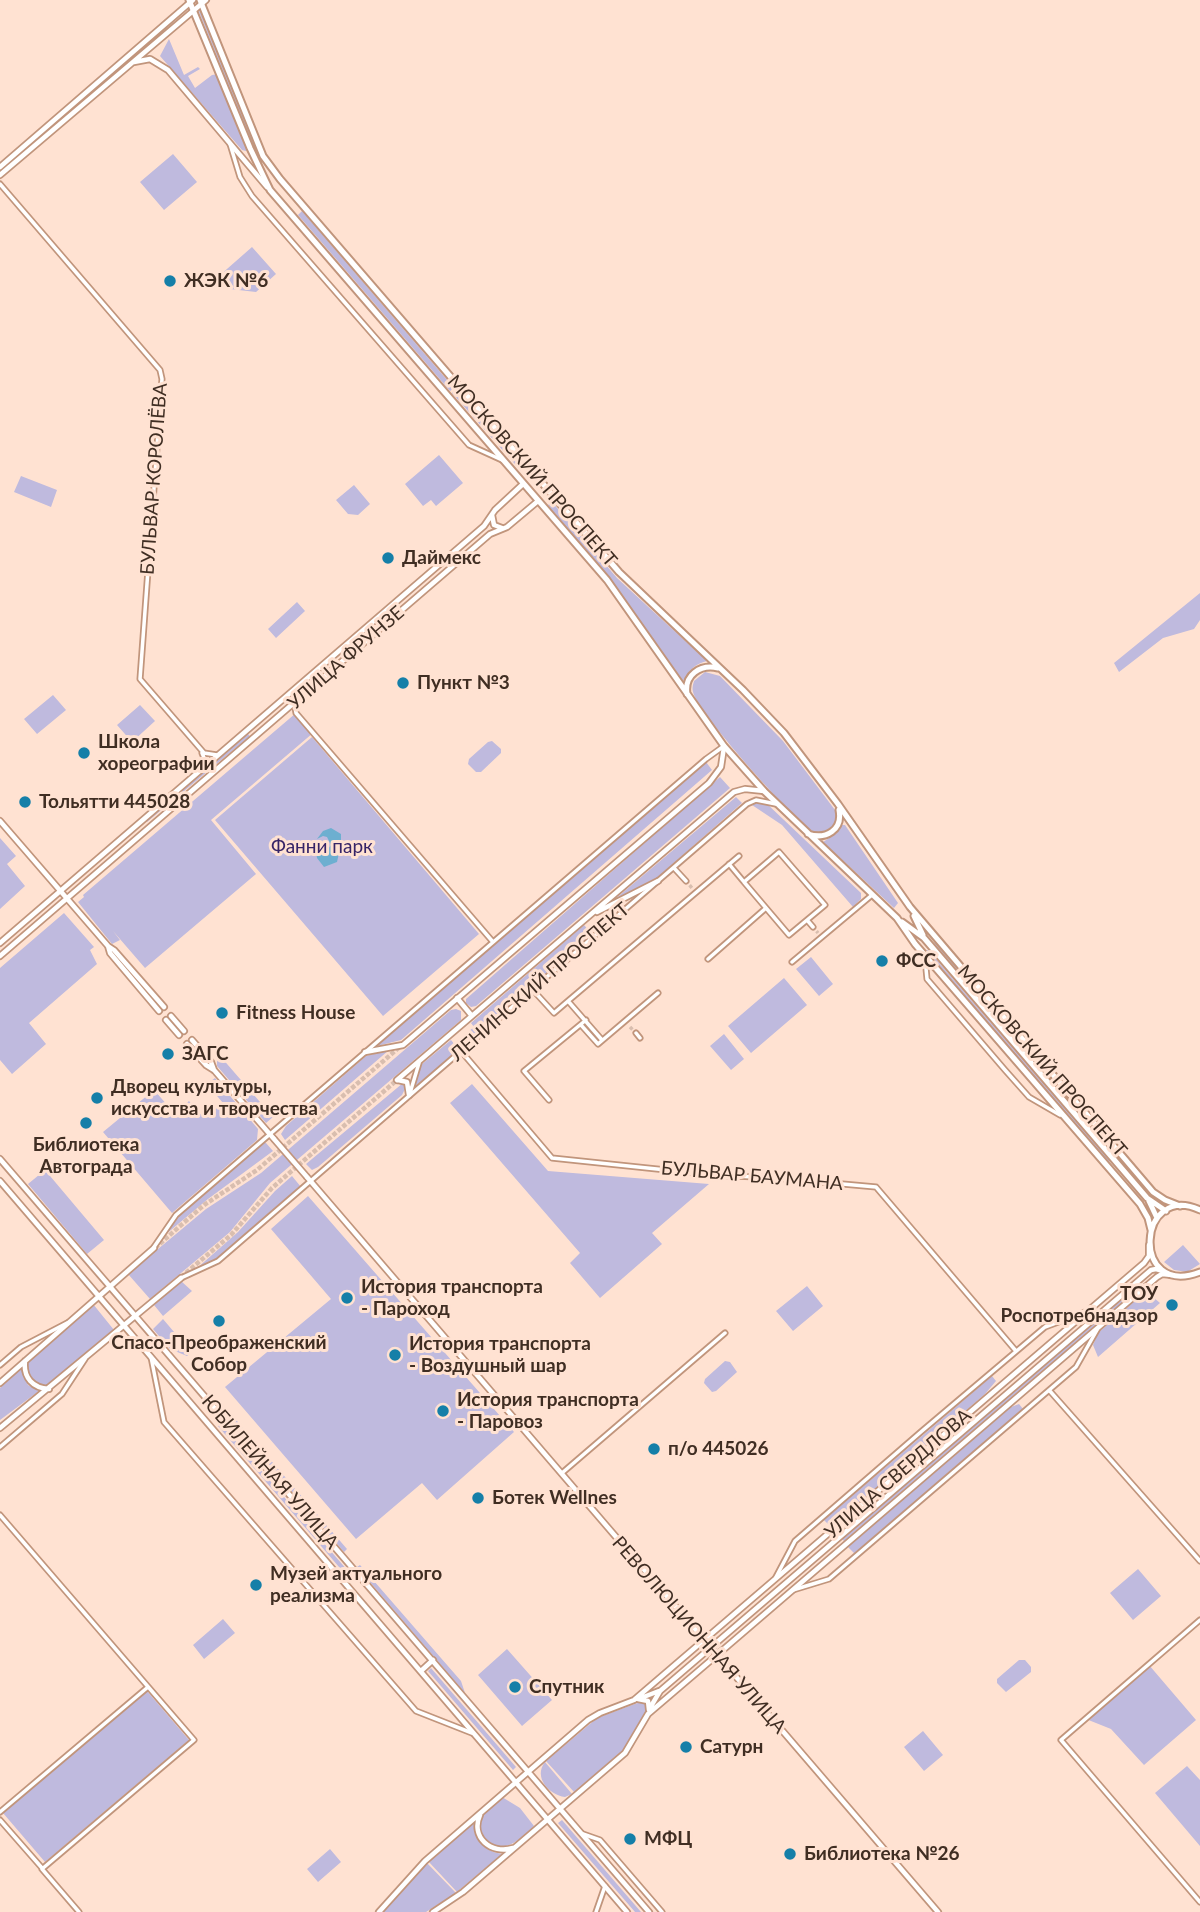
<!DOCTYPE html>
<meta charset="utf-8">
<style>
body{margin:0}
canvas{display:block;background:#ffe2d2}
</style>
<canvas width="1200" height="1912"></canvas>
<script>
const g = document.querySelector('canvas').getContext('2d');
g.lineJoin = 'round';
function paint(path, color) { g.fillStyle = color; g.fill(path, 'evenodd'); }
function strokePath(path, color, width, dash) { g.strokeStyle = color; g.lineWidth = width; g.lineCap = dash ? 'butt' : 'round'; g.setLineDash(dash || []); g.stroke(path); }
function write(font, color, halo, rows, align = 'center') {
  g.font = font + ' Lato,sans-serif'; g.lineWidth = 6; g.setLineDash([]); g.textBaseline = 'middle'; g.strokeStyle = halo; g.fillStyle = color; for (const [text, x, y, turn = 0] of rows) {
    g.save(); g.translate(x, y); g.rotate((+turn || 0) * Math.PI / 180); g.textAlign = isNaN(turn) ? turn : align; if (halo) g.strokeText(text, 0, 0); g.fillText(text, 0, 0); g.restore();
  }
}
paint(new Path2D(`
 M200 9 262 159V163L259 161 199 12Z
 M169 39 184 75 198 67 200 69 188 76 195 88 212 75 219 74 247 148 246 151 242 150 160 56Z
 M173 154 197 182 164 210 140 182Z
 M302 211 454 388 450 391 298 215Z
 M252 247 276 274 256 292 230 289 219 276Z
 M455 390 521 465V471L452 393Z
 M439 455 463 483 436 506 431 500 423 506 405 484Z
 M21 476 57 490 51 507 14 492Z
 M354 485 370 504 358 515 348 514 336 500Z
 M552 502 617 578 707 661C695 664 690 669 683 681L612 581 548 505Z
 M1200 593V620L1194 629 1163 638 1119 672 1114 663Z
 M297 602 305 611 276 638 268 629Z
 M705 672 720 676 783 741 835 810 837 817 833 828 823 833C818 833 816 833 812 831 792 818 698 713 693 692 692 687 693 685 694 681Z
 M53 695 66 710 37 734 24 719Z
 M140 705 155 721 132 742 117 725Z
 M296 713 313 733 211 820 256 874 145 968 113 931 120 940 112 944 78 902 84 897 83 895Z
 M247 733 250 736 147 822V819Z
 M312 737 479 934 383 1016 215 820Z
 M492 741 501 749V753L481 772H476L468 764 469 759 488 742Z
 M706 762 712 770 401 1040 377 1046Z
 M720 777 730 788 476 1006 471 1007 466 1003V999Z
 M736 797 742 803 651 883 608 905Z
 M758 801H764L861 893V899L853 907 782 825 752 805Z
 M842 825H845L898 903 894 908 823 842 837 833Z
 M0 838 16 856 7 864 25 886 0 909Z
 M64 913 94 947 90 950 97 964 29 1023 46 1044 12 1074 0 1060V968Z
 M584 925 593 935 461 1048 456 1042 474 1027 471 1023Z
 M936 942 1118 1154 1116 1155 934 943Z
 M926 950H928L1110 1161 1108 1163Z
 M811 957 833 984 819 996 796 969Z
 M784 978 807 1005 751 1053 728 1026Z
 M456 1009 461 1011V1020L270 1183 230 1232 150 1299 128 1274 206 1209 261 1173 451 1010Z
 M724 1034 744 1059 731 1070 710 1046Z
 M451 1040 459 1050 412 1089 422 1064Z
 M389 1050 285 1140 281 1134 286 1126 366 1056Z
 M221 1057 273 1117 266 1123 217 1066V1059Z
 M215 1078 258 1129 257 1140 172 1213 103 1132 154 1090 169 1107 172 1115 189 1101 204 1118 223 1103 207 1084Z
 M403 1083 406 1087 402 1095 318 1167 312 1170 306 1164Z
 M472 1084 548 1171 709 1184 652 1233 662 1244 600 1298 570 1263 580 1253 450 1103Z
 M262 1143H266L273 1151 208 1199 165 1235 181 1213Z
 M45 1170 104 1240 87 1254 28 1184Z
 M292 1176 301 1187 218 1259 196 1269 238 1232 275 1191Z
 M308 1196 514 1432 437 1500 422 1483 356 1539 225 1387 331 1299 271 1229Z
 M1183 1245 1200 1264 1187 1272 1174 1270 1164 1262Z
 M1132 1275 1133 1277 836 1532 835 1530Z
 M181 1281 192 1291 163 1316 154 1305Z
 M1139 1284 1141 1286 844 1541 842 1539Z
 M807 1286 823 1306 793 1331 776 1311Z
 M1146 1291 1160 1303 1098 1357 1093 1345 1098 1333Z
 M93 1304 114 1330 51 1385C35 1387 25 1376 28 1360Z
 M163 1319 191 1352 187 1356 170 1349 153 1329Z
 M725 1361 730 1362 737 1372 716 1391 712 1392 704 1383 705 1379Z
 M21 1369 28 1385 39 1391 0 1420V1388Z
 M992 1376 996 1381 985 1394 831 1527 824 1520Z
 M1019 1404 1023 1409 855 1554 848 1547 1011 1407Z
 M231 1414 347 1549 344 1552 228 1417Z
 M221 1424 348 1571 345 1574 218 1426Z
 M360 1565 461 1681 465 1693 357 1567Z
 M1138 1569 1161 1596 1133 1620 1110 1593Z
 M223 1619 235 1633 204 1659 193 1645Z
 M507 1649 552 1700 522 1726 478 1675Z
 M1019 1660H1025L1031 1667V1672L1006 1692 997 1683V1679Z
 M1149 1665 1196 1720 1144 1765 1111 1729 1086 1719Z
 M431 1668 516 1767 513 1770 428 1671Z
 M147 1691 189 1740 45 1862 3 1813Z
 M643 1701H645L648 1707 625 1749 574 1792 546 1761 597 1718Z
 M923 1731 943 1755 924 1771 904 1747Z
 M545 1762 572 1794 565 1797C549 1795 533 1777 545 1762Z
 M1187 1766 1200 1780V1846L1155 1793Z
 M502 1797 520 1808 534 1826C519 1839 508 1854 487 1842 471 1820 486 1810 502 1797Z
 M475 1820C475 1839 483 1851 502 1854L457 1892 428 1861Z
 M562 1820 641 1912H635L558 1823Z
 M330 1849 341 1862 318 1882 307 1869Z
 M427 1863 456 1893 426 1912H382Z`), '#bfbade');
paint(new Path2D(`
 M331 828 341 834V844L337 862 324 867 317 858 315 845 320 850 328 849 331 845 327 837 323 836 317 839 323 831Z`), '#6dafd0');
strokePath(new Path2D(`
 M686 881 692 888
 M813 927 818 933
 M630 1027 636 1033`), '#d9beaf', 3.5, [3.5, 2]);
strokePath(new Path2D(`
 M155 1248 204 1205 257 1170 402 1045
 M181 1277 231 1235 272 1188 397 1080`), '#d9beaf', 4.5, [4.5, 2]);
const street = new Path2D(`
 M230 144 240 177 252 196 469 445 502 460
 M0 184 160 370 162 379 140 679 204 753 217 755
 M294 702 296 713 493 942
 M202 753 205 760 202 769
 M779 852 825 905 789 935 744 882Z
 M729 864 744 882
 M674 868 686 881
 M807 920 813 927
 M925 958 927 979 1005 1070 1029 1097 1060 1115
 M708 959 766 908
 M792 962 872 895
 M532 989 554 1013 568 1001 602 1040
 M568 1001 739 856
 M581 1025 598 1044 658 993
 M636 1033 640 1038
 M461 1051 552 1158 714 1175 776 1178 876 1187 1016 1351
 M410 1093 419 1063
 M549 1100 524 1071 586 1020
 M154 1247 176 1215 706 759 724 746
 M181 1278 218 1261 747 804 756 800 776 804
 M151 1357 164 1422 416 1711 472 1733
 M0 1365 21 1347 67 1323
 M1049 1390 1200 1561
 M0 1447 62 1394 85 1359
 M562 1473 725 1333
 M0 1515 194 1740 42 1869 79 1912
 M776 1577 795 1541 922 1431 1045 1327 1085 1312
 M793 1590 829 1579 1076 1367 1097 1330
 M1200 1620 1061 1740 1200 1902
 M0 1812 148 1687
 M0 1820 42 1868
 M583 1834 600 1840 662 1912
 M596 1912 605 1886`);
const secondary = new Path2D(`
 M134 62 150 59 168 70 267 187
 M0 167 193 0
 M0 175 206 0
 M492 515 494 525 502 528
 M0 821 108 946 110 953 159 1011
 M597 912 658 881
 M0 943 484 526 495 510 523 484
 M108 946 114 950 164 1007
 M0 956 490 534 507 527 538 501
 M457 998 472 1016
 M171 1016 184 1031
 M166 1020 179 1035
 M192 1040 211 1062 214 1070
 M187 1044 206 1065 214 1070 274 1139
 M365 1052 403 1045 709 783 721 767 724 747
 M397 1080 734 792 745 789 764 791
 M398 1080 407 1082 409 1095
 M0 1159 649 1912
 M307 1177 938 1912
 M0 1181 627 1912
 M25 1361C23 1378 33 1388 49 1389
 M0 1383 154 1248
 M0 1428 181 1278
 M421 1671 433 1660
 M641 1698 659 1691
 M638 1699 648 1701 649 1710
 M650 1708 660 1691 1151 1270 1156 1269 1163 1271
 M480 1815C470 1837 491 1855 513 1848
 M379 1912 425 1861 588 1720 600 1713 634 1700 1144 1263 1149 1256V1245
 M433 1912 463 1892 625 1753 648 1714 717 1655 1157 1277 1162 1274 1172 1275`);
const primary = new Path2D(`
 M189 0 250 148 270 190 607 580 724 746 764 791 897 918 915 944 1140 1204 1148 1218 1151 1230
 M200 0 263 156 280 179 619 572 743 690 784 733 838 804 910 907 1153 1192 1165 1200 1180 1206
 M687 694C684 675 700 664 718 668
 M808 834C826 840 843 830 839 810
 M914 916 923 935
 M902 922 924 938 1147 1198 1166 1211
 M1149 1201 1157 1218
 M1200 1210C1137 1181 1130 1299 1200 1272`);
strokePath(street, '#c1957c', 7);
strokePath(secondary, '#c1957c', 8);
strokePath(primary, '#c1957c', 9);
strokePath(street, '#fff', 3.5);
strokePath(secondary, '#fff', 4.5);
strokePath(primary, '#fff', 5);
const secondaryBridge = new Path2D(`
 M274 1139 307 1177`);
strokePath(secondaryBridge, '#c1957c', 8, []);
strokePath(secondaryBridge, '#fff', 4.5);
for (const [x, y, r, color] of [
 [170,281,7,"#157fa8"],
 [388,558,7,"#157fa8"],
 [403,683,7,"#157fa8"],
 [84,753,7,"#157fa8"],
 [25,802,7,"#157fa8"],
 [882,961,7,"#157fa8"],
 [222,1013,7,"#157fa8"],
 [168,1054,7,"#157fa8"],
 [97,1098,7,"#157fa8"],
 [86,1123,7,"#157fa8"],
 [347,1298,7,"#157fa8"],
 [1172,1305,7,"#157fa8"],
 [219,1321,7,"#157fa8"],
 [395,1355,7,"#157fa8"],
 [443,1411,7,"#157fa8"],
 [654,1449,7,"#157fa8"],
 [478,1498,7,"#157fa8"],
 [256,1585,7,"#157fa8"],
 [515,1687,7,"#157fa8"],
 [686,1747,7,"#157fa8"],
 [630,1839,7,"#157fa8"],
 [790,1854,7,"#157fa8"]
]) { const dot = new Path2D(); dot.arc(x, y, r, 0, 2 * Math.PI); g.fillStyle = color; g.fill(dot); strokePath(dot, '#ffe2d2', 2.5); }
write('bold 19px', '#402e23', '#ffe2d2', [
 ["ЖЭК №6",184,281],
 ["Даймекс",402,558],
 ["Пункт №3",417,683],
 ["Школа",98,742],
 ["хореографии",98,764],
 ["Тольятти 445028",39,802],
 ["ФСС",896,961],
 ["Fitness House",236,1013],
 ["ЗАГС",182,1054],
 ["Дворец культуры,",111,1087],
 ["искусства и творчества",111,1109],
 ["Библиотека",86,1145,"center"],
 ["Автограда",86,1167,"center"],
 ["История транспорта",361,1287],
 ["- Пароход",361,1309],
 ["ТОУ",1158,1294,"right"],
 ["Роспотребнадзор",1158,1316,"right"],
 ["Спасо-Преображенский",219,1343,"center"],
 ["Собор",219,1365,"center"],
 ["История транспорта",409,1344],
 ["- Воздушный шар",409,1366],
 ["История транспорта",457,1400],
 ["- Паровоз",457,1422],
 ["п/о 445026",668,1449],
 ["Ботек Wellnes",492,1498],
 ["Музей актуального",270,1574],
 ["реализма",270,1596],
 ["Спутник",529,1687],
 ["Сатурн",700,1747],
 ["МФЦ",644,1839],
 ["Библиотека №26",804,1854]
], 'left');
write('19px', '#402e23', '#ffe2d2', [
 ["МОСКОВСКИЙ ПРОСПЕКТ",532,471,49],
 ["БУЛЬВАР КОРОЛЁВА",154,479,-86],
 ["УЛИЦА ФРУНЗЕ",346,658,-41],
 ["ЛЕНИНСКИЙ ПРОСПЕКТ",540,982,-41],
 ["МОСКОВСКИЙ ПРОСПЕКТ",1042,1061,49],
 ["БУЛЬВАР БАУМАНА",752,1176,5],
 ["ЮБИЛЕЙНАЯ УЛИЦА",270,1472,49],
 ["УЛИЦА СВЕРДЛОВА",898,1474,-41],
 ["РЕВОЛЮЦИОННАЯ УЛИЦА",699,1635,49]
]);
write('19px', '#362467', '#ffe2d2', [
 ["Фанни парк",322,847]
]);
</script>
